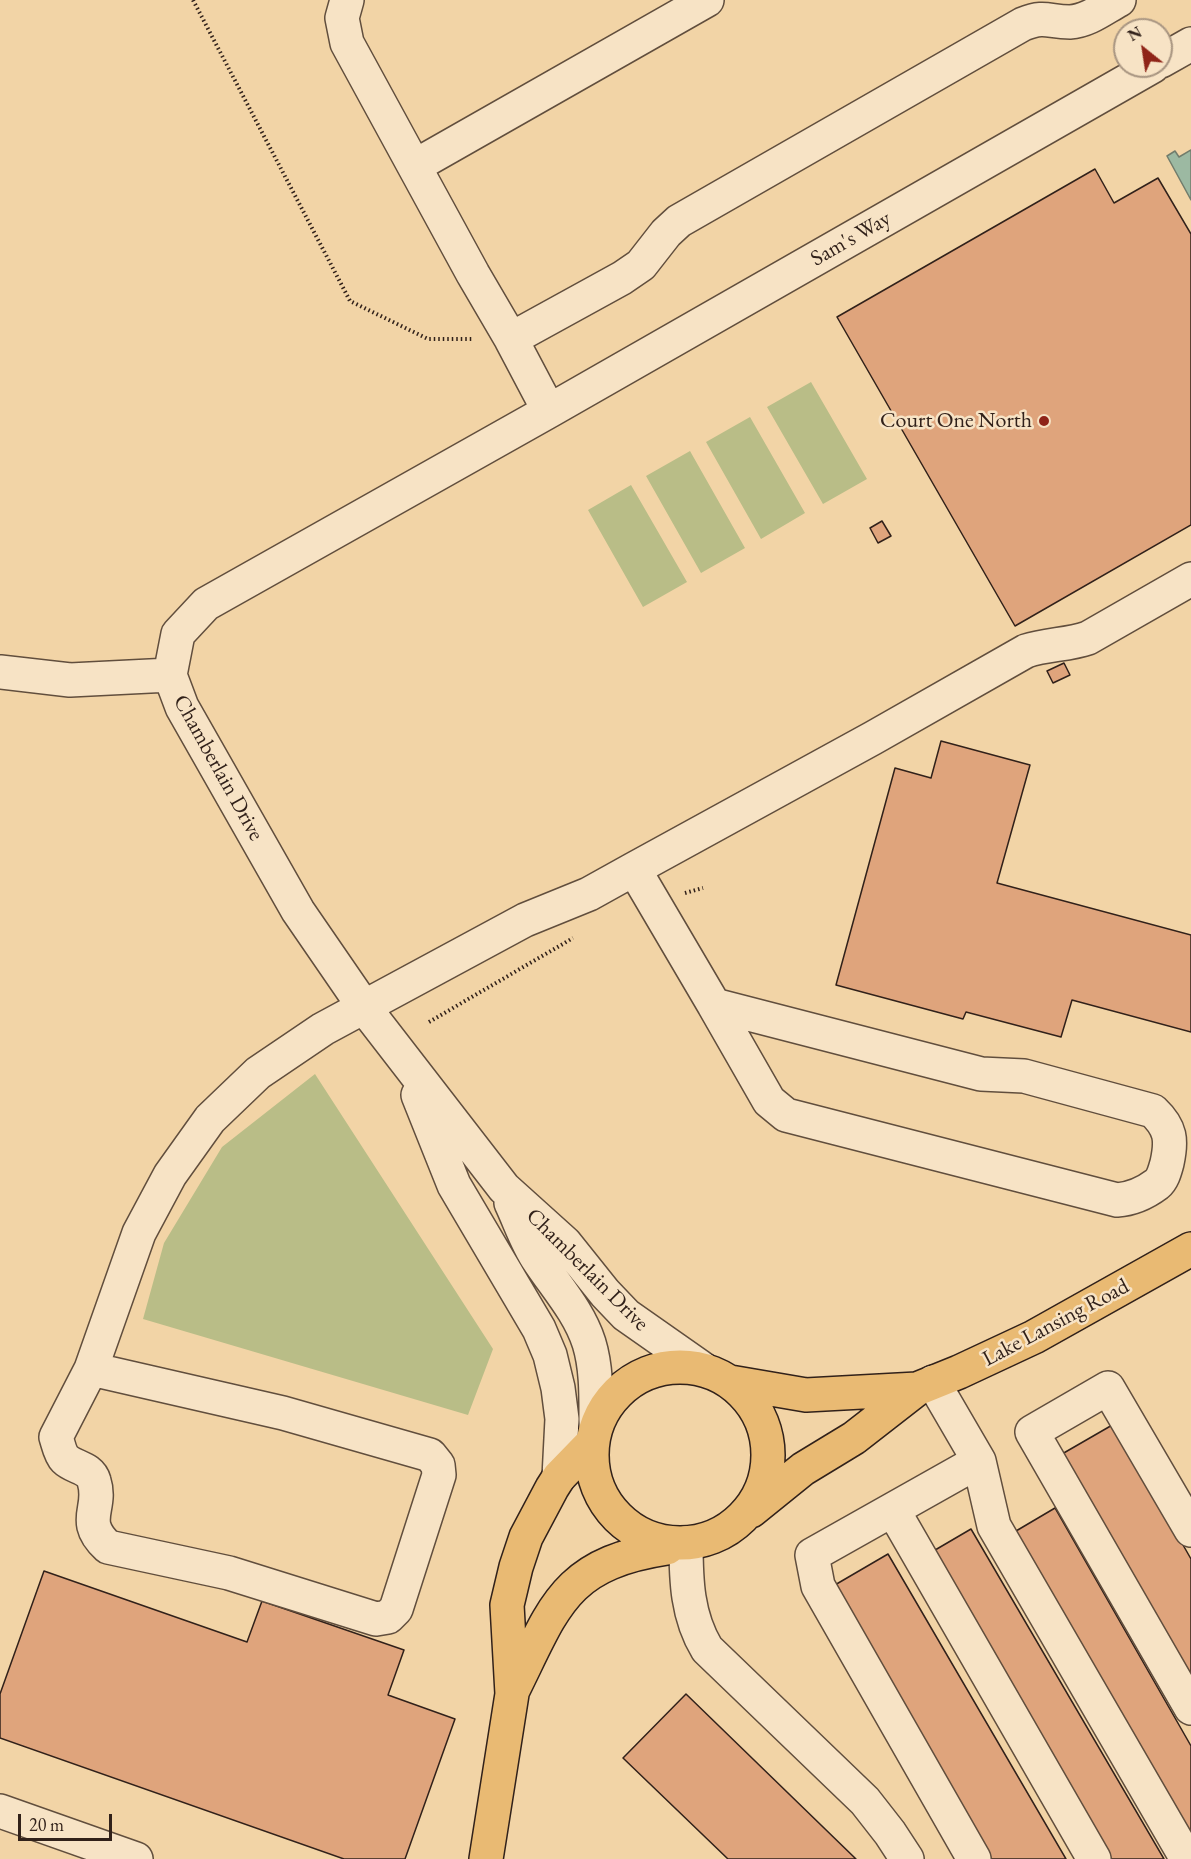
<!DOCTYPE html>
<style>
body{margin:0}
#map{position:relative;width:1191px;height:1859px;overflow:hidden;background:#f2d4a6;font-family:"EB Garamond",serif}
canvas{display:block}
.north{position:absolute;left:1113px;top:18px;width:60px;height:60px;box-sizing:border-box;background:#f7e3c5;border:2px solid #a89581;border-radius:50%;rotate:330deg;font-size:16px;font-weight:700;line-height:24px;text-align:center;color:#31211a}
.north::after{content:'';display:block;margin:auto;width:21px;height:27px;background:#8f2418;clip-path:polygon(50% 0,100% 100%,50% 72%,0 100%)}
.scale{position:absolute;left:18px;top:1814px;width:94px;height:27px;box-sizing:border-box;border:3px solid #31211a;border-top:0;padding-left:8px;font-size:18px;line-height:21px;white-space:nowrap;color:#31211a;-webkit-text-stroke:4px #f7e3c5;paint-order:stroke}
</style>
<div id="map">
<canvas width="1191" height="1859"></canvas>
<div class="north">N</div>
<div class="scale">20 m</div>
</div>
<script>
const g = document.querySelector('canvas').getContext('2d');
g.lineJoin = 'round';
function paint(path, color) { g.fillStyle = color; g.fill(path, 'evenodd'); }
function strokePath(path, color, width, dash) { g.strokeStyle = color; g.lineWidth = width; g.lineCap = dash ? 'butt' : 'round'; g.setLineDash(dash || []); g.stroke(path); }
function write(font, color, halo, rows, align = 'center') {
  g.font = font + ' "EB Garamond",serif'; g.lineWidth = 5; g.setLineDash([]); g.textBaseline = 'middle'; g.strokeStyle = halo; g.fillStyle = color; for (const [text, x, y, turn = 0] of rows) {
    g.save(); g.translate(x, y); g.rotate((+turn || 0) * Math.PI / 180); g.textAlign = isNaN(turn) ? turn : align; if (halo) g.strokeText(text, 0, 0); g.fillText(text, 0, 0); g.restore();
  }
}
paint(new Path2D(`
 M811 382 867 479 823 504 767 407Z
 M750 417 805 513 761 539 706 442Z
 M690 451 745 548 701 573 646 476Z
 M631 485 687 582 643 607 588 510Z
 M315 1074 493 1349 468 1415 143 1319 164 1243 222 1147Z`), '#b9bd87');
const water = new Path2D(`
 M1191 150V200L1167 156 1175 151 1179 157Z`);
paint(water, '#9cb9a2');
strokePath(water, '#717c6c', 1.5);
const building = new Path2D(`
 M1095 169 1114 203 1158 178 1191 234V525L1015 626 837 317Z
 M882 521 891 536 878 543 870 528Z
 M1064 663 1070 675 1053 683 1047 671Z
 M941 741 1030 765 997 883 1191 935V1032L1072 1000 1061 1037 966 1012 963 1019 836 985 895 768 931 778Z
 M1114 1424 1191 1559V1681L1062 1454Z
 M1055 1508 1191 1746V1838L1016 1531Z
 M971 1529 1164 1859H1108L930 1553Z
 M888 1554 1066 1859H986L828 1589Z
 M44 1571 247 1642 262 1601 404 1650 388 1695 455 1719 405 1859H344L0 1738V1694Z
 M686 1694 856 1859H728L623 1758Z`);
paint(building, '#dfa47c');
strokePath(building, '#31211a', 1.5);
const minor = new Path2D(`
 M347 0 342 18 347 43 473 274 511 339 549 411
 M1161 61 1191 44
 M415 166 707 0
 M511 339 622 278 641 265 666 233 679 221 1023 24C1046 15 1048 22 1070 22 1088 21 1104 8 1119 0
 M0 672 70 680 170 675
 M634 869 714 1005 981 1074 1024 1076 1153 1111C1171 1128 1172 1140 1167 1163 1165 1170 1163 1179 1157 1184 1145 1193 1131 1199 1117 1200L786 1115 769 1101 714 1005
 M418 1095 454 1185 539 1329 550 1355 558 1388 562 1419 559 1477
 M511 1203C520 1222 527 1244 539 1261 557 1288 579 1312 589 1343 597 1369 596 1398 596 1425
 M91 1369 283 1413 430 1455 438 1465 439 1475 396 1609 388 1617 376 1619 229 1573 108 1547C79 1520 103 1509 94 1481 90 1467 74 1468 65 1459 60 1454 58 1443 56 1437L91 1369 139 1233 170 1175 210 1119 258 1073 323 1029 525 920 589 894 634 869 873 738 1026 651C1047 644 1068 645 1088 638L1191 579
 M703 1369 626 1315 605 1293 565 1243 504 1188 364 1007 298 911 182 707 170 675 178 634 206 604 549 411 1153 66
 M933 1382 979 1461 994 1526 1187 1859
 M893 1510 1094 1859
 M1191 1530 1108 1388 1032 1432 1191 1708
 M686 1543C686 1580 687 1616 707 1649L865 1801 890 1833 907 1859
 M0 1811 136 1859
 M974 1859 818 1586 812 1555 979 1461`);
const major = new Path2D(`
 M592 1455a88 88 0 1 1 176 0a88 88 0 1 1-176 0Z
 M730 1382 806 1395 917 1389
 M751 1511 803 1469 854 1438 917 1389 959 1372 1034 1337 1191 1249
 M512 1692C555 1606 563 1564 667 1548L673 1543
 M486 1859 512 1694 507 1605 516 1567 526 1537 552 1488 559 1477 592 1443`);
strokePath(minor, '#614e3d', 36);
strokePath(major, '#31211a', 36);
strokePath(new Path2D(`
 M193 0 350 301 428 339H474
 M685 893 703 888
 M429 1022 573 938`), '#31211a', 4, [1.5, 3]);
strokePath(minor, '#f7e3c5', 33);
strokePath(major, '#e9ba73', 33);
for (const [x, y, r, color] of [
 [1044,421,6,"#8f2418"]
]) { const dot = new Path2D(); dot.arc(x, y, r, 0, 2 * Math.PI); g.fillStyle = color; g.fill(dot); strokePath(dot, '#f7e3c5', 2); }
write('22px', '#31211a', '#f7e3c5', [
 ["Sam's Way",851,239,-30],
 ["Chamberlain Drive",218,768,61],
 ["Chamberlain Drive",587,1270,45],
 ["Lake Lansing Road",1056,1323,-28]
]);
write('22px', '#31211a', '#f7e3c5', [
 ["Court One North",1032,421]
], 'right');
</script>
